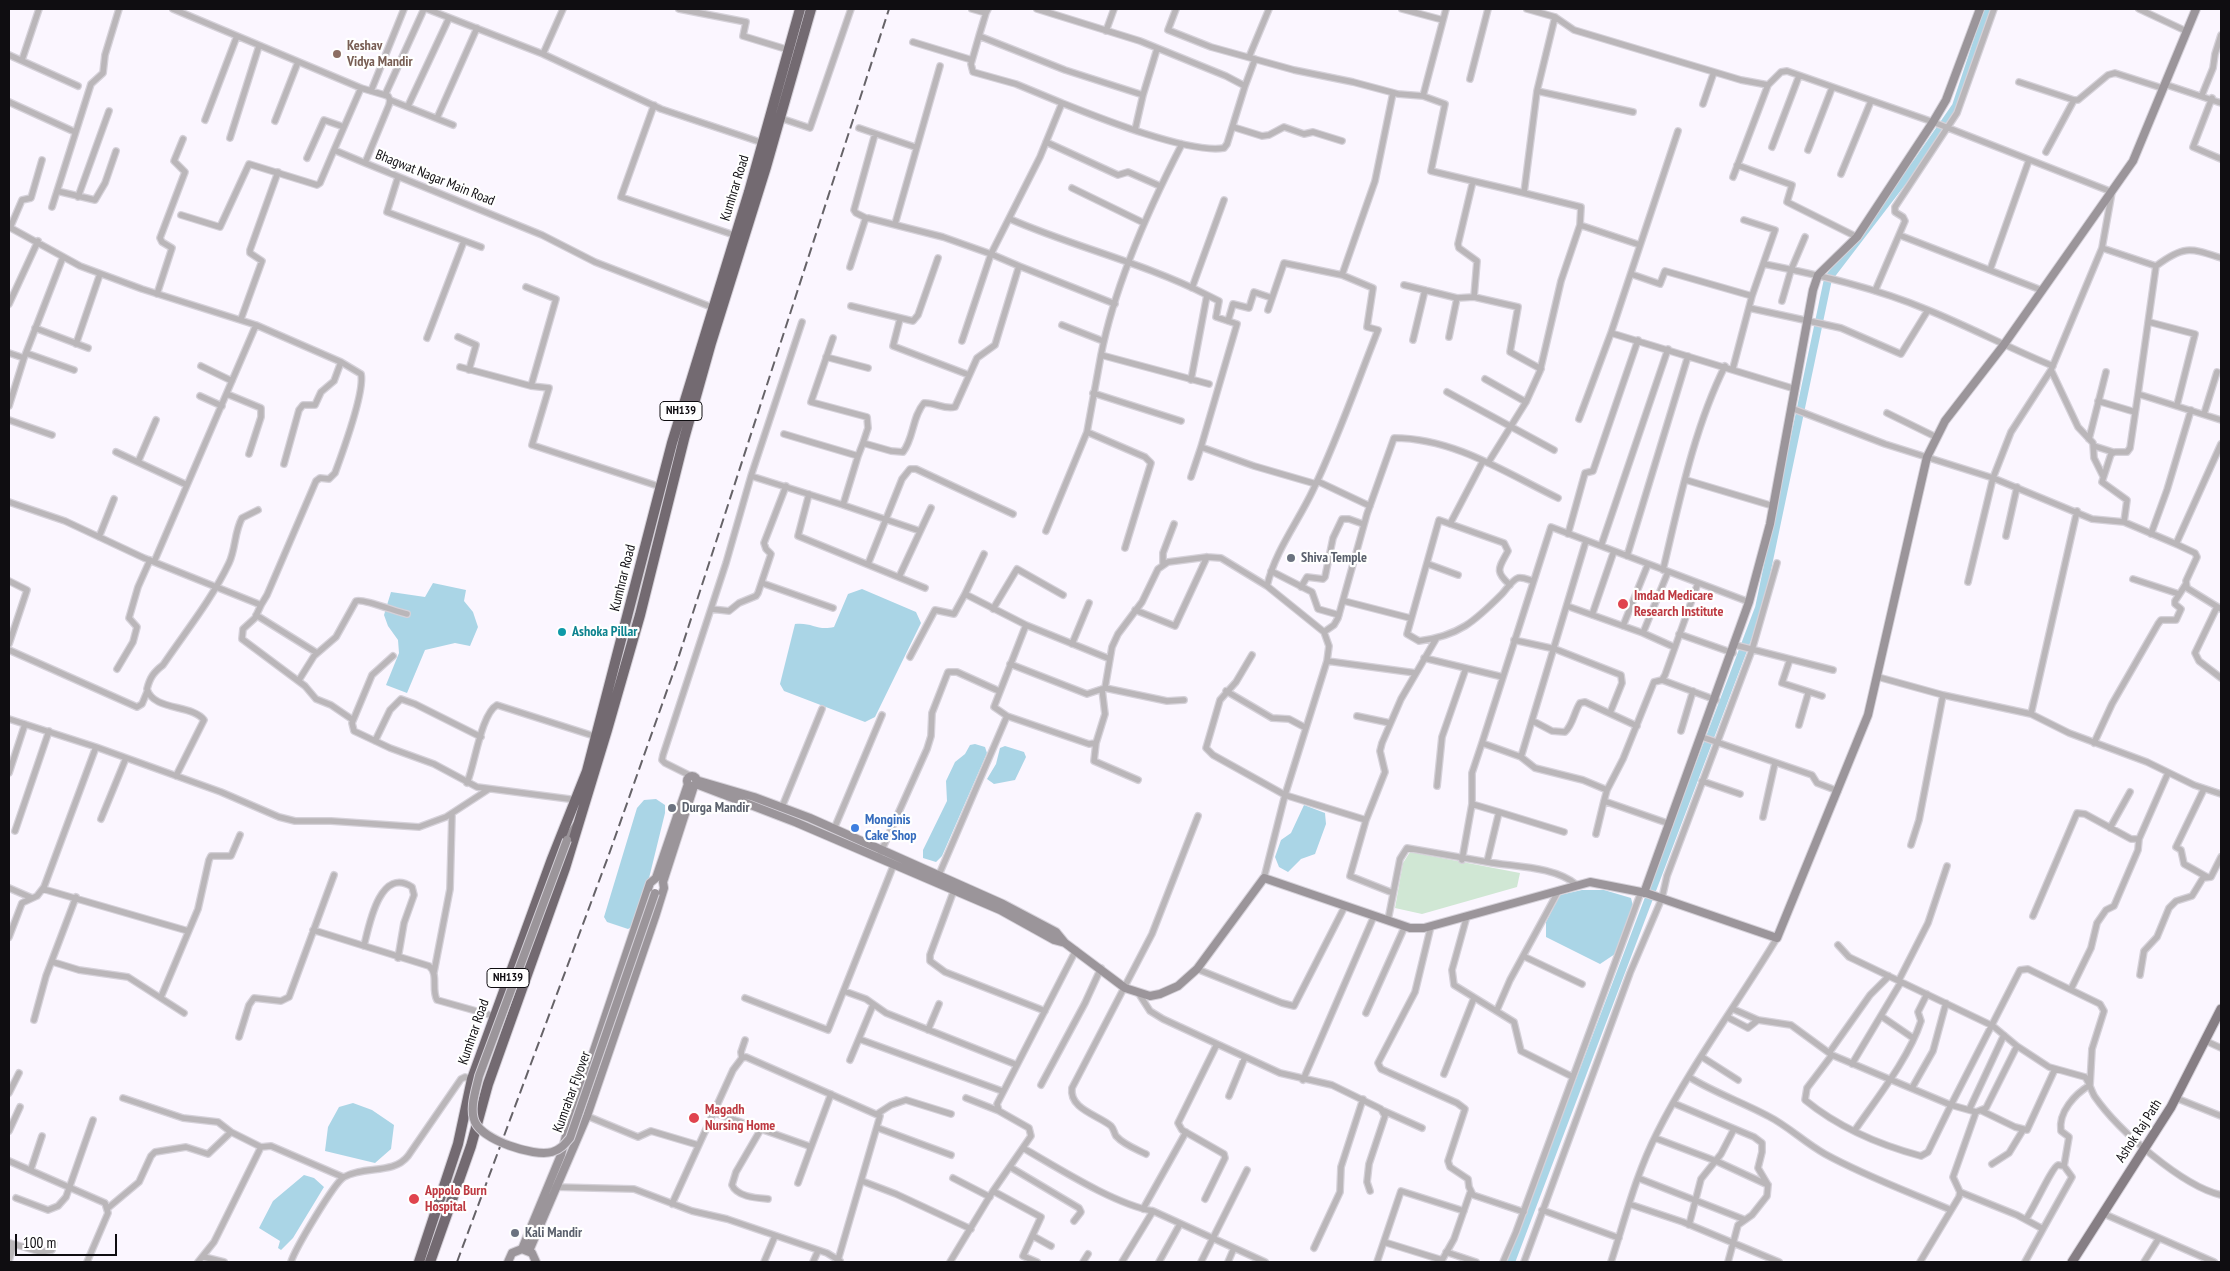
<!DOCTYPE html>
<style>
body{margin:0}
#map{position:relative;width:2230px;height:1271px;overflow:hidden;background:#fbf6ff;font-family:"PT Sans Narrow",sans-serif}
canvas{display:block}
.frame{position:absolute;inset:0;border:10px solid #0f0d11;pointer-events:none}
.scale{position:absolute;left:15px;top:1234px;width:102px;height:22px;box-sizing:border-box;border:2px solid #0f0d11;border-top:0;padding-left:6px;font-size:15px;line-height:18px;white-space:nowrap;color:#0f0d11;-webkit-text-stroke:4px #fff;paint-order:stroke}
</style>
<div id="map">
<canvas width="2230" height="1271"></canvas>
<div class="frame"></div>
<div class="scale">100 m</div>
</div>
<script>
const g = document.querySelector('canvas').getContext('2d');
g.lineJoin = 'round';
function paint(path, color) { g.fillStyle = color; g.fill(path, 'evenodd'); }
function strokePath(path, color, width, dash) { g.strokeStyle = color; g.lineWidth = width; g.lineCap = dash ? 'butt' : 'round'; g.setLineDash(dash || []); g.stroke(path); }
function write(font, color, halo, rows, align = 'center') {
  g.font = font + ' "PT Sans Narrow",sans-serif'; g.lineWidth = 4.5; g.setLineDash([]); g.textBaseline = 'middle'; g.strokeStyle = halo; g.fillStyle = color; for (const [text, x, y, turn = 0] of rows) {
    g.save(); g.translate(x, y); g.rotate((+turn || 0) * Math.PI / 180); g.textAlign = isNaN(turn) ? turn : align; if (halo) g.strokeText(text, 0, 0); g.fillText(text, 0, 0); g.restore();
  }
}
paint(new Path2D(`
 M1410 852 1520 873 1517 887 1422 914 1395 908 1403 863Z`), '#d0e7d4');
paint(new Path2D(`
 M433 583 466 590 464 601 473 612 478 627 470 646 455 643 425 650 407 693 386 685 399 653 398 640 388 626 384 615 391 592 425 597Z
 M862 589 916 612 921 623 875 717 865 722 784 691 780 684 795 624C812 622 817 631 834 627L848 594Z
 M975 744 985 747 987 753 942 856 936 862 923 858V850L947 801 946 781 955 762 965 754 970 745Z
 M1005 746 1024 752 1026 757 1015 780 994 784 987 779 996 764 1000 748Z
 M656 799 665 805V813L638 923 628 929 607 922 604 917 637 808 644 800Z
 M1304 805 1325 813 1326 824 1315 854 1301 859 1288 872 1279 867 1275 857 1281 840 1291 833Z
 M1582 890H1604L1631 898 1633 906 1615 954 1600 964 1546 937V922L1560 895Z
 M353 1103 372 1110 394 1125 391 1149 375 1163 325 1151 328 1127 339 1107Z
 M304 1175 314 1178 324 1187 293 1238 281 1250 278 1248 280 1241 259 1228 273 1201Z`), '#aad5e6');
strokePath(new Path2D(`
 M1511 1262 1759 608 1828 279 1916 164 1956 106 1988 9`), '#aad5e6', 8);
const street = new Path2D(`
 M173 9 361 88 388 96 390 100 389 105 365 163 542 235 595 262 714 308
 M427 9 543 54 661 109 763 143
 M679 9 746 22 743 36 789 50
 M972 9 986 13 988 9
 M1176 9 1168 30 1211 47 1294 70 1353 82 1398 94 1423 96 1446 9
 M1402 9 1443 20
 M1527 9 1555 17 1574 30 1741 80 1768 85 1781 72 1787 71 1933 122 2112 192 2102 248 2156 266C2184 245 2190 248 2221 258
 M2139 9 2186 31
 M986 13 979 36 1065 70 1143 95 1135 130
 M1106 31 1114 9
 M979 36 971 64 973 72 1016 84 1062 103
 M913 42 972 60
 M543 54 563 9
 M9 55 78 86
 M1249 57 1269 9
 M22 60 39 9
 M1470 79 1488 9
 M2019 82 2074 100H2078L2108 75 2115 73 2162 88
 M2164 84 2221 103
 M1245 86 1255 59
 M361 88 334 150 365 163
 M371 91 404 9
 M1537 91 1633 112
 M385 95 424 9
 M1143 95 1157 49
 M2202 95 2213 68 2215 54 2221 35
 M1423 96 1445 104 1431 171 1473 181 1458 244 1459 248 1477 261 1474 297 1518 307 1510 352 1541 369
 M2212 98 2193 147 2221 159
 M390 100 453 125
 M9 102 75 132
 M1703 104 1714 72
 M654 105 621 197 734 235
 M408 106 449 18
 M437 118 477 28
 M780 118 810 128 851 9
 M205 120 237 36
 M275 121 298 62
 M1233 127 1262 136 1269 135 1284 127 1304 134 1313 132 1342 141
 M859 128 915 147
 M1678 131 1611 333 1795 389
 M230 138 259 46
 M1046 142 1118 175 1128 172 1160 186
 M1182 144C1149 208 1115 284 1101 355L1209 384
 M1772 147 1799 76
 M1808 150 1832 88
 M2046 152 2074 100
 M307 158 324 120 344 127
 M1737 165 1792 185 1787 202 1857 237
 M1841 174 1871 101
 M398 177 387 212 481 247
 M1733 177 1768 85
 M1473 181 1524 193 1537 91 1555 17
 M1072 188 1144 223
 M57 191 95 200 105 183 116 151
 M1524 193 1581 207 1580 225
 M78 197 109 111
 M52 207 91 84 103 73 105 55 119 9
 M181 215 220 227 249 164 317 185 320 183 334 150
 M866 218 856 213 854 210 875 134
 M1010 219C1074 247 1144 263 1207 295L1191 380
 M1744 220 1775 230 1752 296
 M895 224 940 66
 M9 227 80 266 142 289 256 325 341 362 361 374C365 391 342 454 335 473L329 479 320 478 316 481 267 595 261 605
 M10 228 22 200 31 198 42 160
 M1899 235 2041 290
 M1764 264C1819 275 1876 288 1928 310 1970 327 2011 349 2053 366
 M1019 266 1115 304
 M2156 266 2138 394 2221 420
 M850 267 865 220 868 218 943 237 991 254 962 341
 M1990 270 2029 160
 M1631 274 1660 284 1665 271 1752 296 1733 368
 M1404 285 1457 298 1474 297
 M526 287 556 299 531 386
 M1192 288 1224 200
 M1875 291 1905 221 1903 217 1895 212V207L1957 113 1994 9
 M157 294 172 248 162 242 160 238 185 172 174 161 183 139
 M1782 301 1791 270 1805 237
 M9 304 38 241
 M851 306 913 321 918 315 938 258
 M1749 308 1841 328 1901 354 1928 310
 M1268 310 1284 263 1342 275
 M241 319 262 261 250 253V250L278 172
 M900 319 893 346 969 375
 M1228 321 1233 304 1249 308 1254 292 1272 298
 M802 322 751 476 843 505 858 456
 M2149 322 2195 334 2177 405
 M1062 325 1103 341
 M35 328 88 348
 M458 337 476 345 469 370
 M1449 337 1457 298
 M427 338 464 241
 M833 338 811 402 867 417 868 428 863 443
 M1413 340 1425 290
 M76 344 100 274
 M9 353 24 358
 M26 353 74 370
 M826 357 868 368
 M201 366 232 381
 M460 367 531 386 549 388 532 445 661 487
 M2051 370 2078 427 2093 443 2094 458 2103 476
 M1485 379 1526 402
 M1447 392 1554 450
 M1093 393 1181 421
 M227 394 261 408V417L249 454
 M200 396 222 406
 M2098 401 2135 412
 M9 406 24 358 63 257
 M1791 408 1885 444 1993 478 2092 519 2124 522 2176 544 2195 553 2197 557 2186 581 2187 588 2221 609
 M1887 413 1936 437
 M2204 414 2217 372
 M1579 419 1611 333
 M9 420 52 435
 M1087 432 1145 457 1151 463 1125 548
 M784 434 858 456 863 443 891 451 903 452C914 438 912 417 924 403 935 402 944 410 955 407L977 358 995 345 1019 266 991 254 1040 157 1062 103C1097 117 1189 154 1224 148L1227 144 1245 86 1226 76 1140 41 1037 9
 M2089 439 2106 372
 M2094 446 2113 452
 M1201 447 1237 324 1216 317 1219 301 1207 295
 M116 452 187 485
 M138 462 156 420
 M1488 463 1526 402 1540 371 1561 281 1580 225 1640 245
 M284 464 299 410 303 405H315L321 392 334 381 341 362
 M1191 477 1201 447 1254 466 1316 484
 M1686 480 1773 506
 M1317 481 1370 506
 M809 494 798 536 925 588
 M9 502 65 521 144 558 261 605 255 618 243 629 242 639 305 686 316 699 331 705 353 720
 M843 505 920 531
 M2124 522 2127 500 2102 482 2111 454 2115 452H2127L2130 448 2138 394
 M1450 524 1483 461
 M1046 531 1087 432 1101 355
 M1568 534 1585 473 1593 471 1638 340
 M2151 534 2167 490 2191 410
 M2006 536 2017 487
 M99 537 114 499
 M2176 544 2221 444
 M1601 546 1668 349
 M984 554 965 594 1026 625
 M1627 556 1688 356
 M154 562 256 325
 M868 564 902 479 910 469H916L1013 514
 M1428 564 1458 575
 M1163 565V553L1174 524
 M1663 570C1679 503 1694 428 1725 366
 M1271 571 1312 592 1318 609 1339 615
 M899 577 931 508
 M2133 579 2179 594
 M9 581 27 590 9 644
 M1968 582 1993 478 2011 432 2051 370 2102 248
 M762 583 833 608
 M1510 585C1494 571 1499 568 1508 551L1504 543 1439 520 1407 634 1419 641C1459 636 1475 621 1502 594 1506 590 1512 580 1518 578 1523 577 1529 580 1533 581
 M1267 586C1275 551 1298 522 1313 490 1338 438 1357 383 1378 330L1367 327 1373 288 1342 275 1375 181 1393 93
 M1301 587 1307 577 1323 579 1325 577 1333 538 1342 519H1349L1363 524
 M1344 601 1410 618
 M1567 606 1643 633 1668 572
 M2217 607 2195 653 2199 661 2221 678
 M711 609 729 611 739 603 756 596 758 593 771 554 766 549 764 543 786 486
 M993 609 1017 569 1063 595
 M1135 610 1175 626 1207 557
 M256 615 317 653
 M1592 615 1614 551
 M1623 626 1648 564
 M1324 632 1334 625 1338 618 1367 514 1394 438C1454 438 1506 473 1558 498
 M1643 633 1674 647
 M1679 634 1733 653
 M1514 640 1555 649 1621 675 1622 683 1610 713
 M1072 644 1089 603
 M1735 645 1833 670
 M9 650 137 707 142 704 147 692
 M1252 655 1236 682 1220 700 1206 748 1213 755 1285 795 1366 820
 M393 656 372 675 352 723 354 731 390 748 434 764 477 787 577 800
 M910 657 935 610 954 614 965 594
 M1424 658 1503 677
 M1790 659 1782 683 1807 691 1808 694 1799 725
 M1327 661 1416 673
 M1010 664 1087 694 1105 688 1167 701 1184 700
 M117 669 133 642 137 627 129 618 138 587 150 560
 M1878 677 1943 695 2031 714 2069 733 2147 762 2194 785 2221 794
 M299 680 314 656 336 637 356 601C362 598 397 612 407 614
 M1662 680 1716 700
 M1105 688 1112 647 1118 634 1142 602 1158 569 1168 562 1207 557 1221 558 1267 586 1324 632 1329 646 1327 661 1285 795 1264 878
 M1102 689 1105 714 1096 743 1089 744 1007 716 994 707 1026 625 1110 659
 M1226 691 1272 718 1289 719 1306 728
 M1807 691 1822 696
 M2031 714 2077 511
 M1357 716 1390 723
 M9 719 96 747 221 792 279 817 295 821H331L419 827 446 817 489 789
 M1533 721 1552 731 1565 732C1573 725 1574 712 1580 703L1585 702 1637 726
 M1681 731 1693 691
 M1702 737 1812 775 1817 783 1838 791
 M375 741 390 710 401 699 415 704 481 737
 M1096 743 1094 761 1138 780
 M2094 743 2112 704 2158 624 2161 620H2176L2181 609 2175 604V601L2186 584
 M1521 757 1586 541
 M9 773 25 724
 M176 776 204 720C192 704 153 711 147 689 150 677 154 672 163 665 186 631 212 599 229 563 236 548 234 533 242 518L258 510
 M691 776 665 763 662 760 663 755 726 563 751 476
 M1702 781 1740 794
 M467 783C475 764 481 714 497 705L597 737
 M1437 786 1442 737 1466 668
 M2204 789 2176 847 2181 850 2184 864 2207 877
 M1607 790 1623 759 1654 682 1662 680 1665 675 1698 583
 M1472 804V773L1482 743
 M782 807 822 709
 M1763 817 1775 763
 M101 819 126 758
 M1670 824 1604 801 1607 790 1583 780 1535 768 1521 757 1482 743 1551 527 1749 602
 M2110 828 2130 792
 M834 829 882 715
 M15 831 49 731
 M1564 832 1499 812 1487 862C1515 867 1554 866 1577 885
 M1596 834 1604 801
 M1911 845 1919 820 1943 695
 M880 854 927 749 931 736 932 713 948 672H957L999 691
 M1462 860 1472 804 1499 812
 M938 877 1007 716
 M9 888 32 898
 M43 889 188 931
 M954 890 930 955V961L945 972 1045 1011
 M1393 893 1350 876 1366 820 1385 772 1380 751 1382 743 1401 699 1436 639
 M1467 916 1452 970 1454 985 1514 1022 1521 1051 1573 1077
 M2033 916 2077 813 2085 814 2131 839H2139L2168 773
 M1388 920 1400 859 1407 848 1487 862
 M1431 926 1415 992 1378 1063 1381 1069 1457 1103 1465 1109 1448 1161 1450 1167 1468 1179 1469 1187 1473 1195 1524 1212
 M313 930 429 966C439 974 431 989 437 1000L494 1016
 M9 937 22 903 37 896 44 887 96 747
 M1838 945 1849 957 1993 1026 2017 1046 2049 1067 2085 1077C2090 1083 2091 1091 2095 1097 2118 1130 2182 1186 2221 1195
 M364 946C369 925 380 866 412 887L414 895 404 923 398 958
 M1523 956 1582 984
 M53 962 79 970 128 977 184 1013
 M1197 969 1282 1003 1294 1006 1345 906
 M434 972 450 889 452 814
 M2140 975 2144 951 2157 937 2169 908 2176 901 2192 896 2203 878 2211 877 2221 857
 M1899 980 1928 923 1947 866
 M2071 989 2091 948 2097 923 2106 910 2114 906 2138 850 2139 839
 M844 991 866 999 886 1013 1017 1065
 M1139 994 1150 1011 1163 1019 1280 1073 1332 1085 1381 1109 1385 1116 1369 1164 1367 1182 1370 1191
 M161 997 198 909 209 860 211 856H231L240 835
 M745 998 828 1030 894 864
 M1733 1009 1758 1020 1791 1025 1832 1055 1951 1105 2020 970 2028 969 2100 1004 2104 1011 2092 1049 2090 1085C2075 1094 2058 1112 2061 1131L2069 1137 2064 1166 2072 1177 2043 1229 2017 1215 1960 1192
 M1497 1010 1510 980 1559 890
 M1366 1013 1405 926
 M1881 1016 1913 1038
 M1727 1017 1748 1028 1758 1020
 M34 1020 46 976 76 897
 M928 1030 939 1004
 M239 1037 249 1005 254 998 281 1001 289 997 334 875
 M859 1039 1002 1091
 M2206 1041 2221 1048
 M1829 1053 1870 995 1889 976
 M1832 1055 1807 1088 1805 1100C1838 1127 1880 1145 1921 1156L1928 1152 1951 1105 1976 1112 1986 1108 2017 1046
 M1702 1057 1738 1080
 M742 1058 741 1052 745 1040
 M850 1060 873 1005
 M1852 1064 1901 982
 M1444 1074 1474 998
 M1689 1077C1715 1093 1742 1102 1768 1116 1788 1126 1805 1143 1825 1154 1865 1176 1909 1192 1951 1210
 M1303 1080 1374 916
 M1041 1085 1085 1003 1101 968
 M1912 1088 1933 1051 1946 1003
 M9 1093 19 1073
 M1229 1096 1245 1057
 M123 1098 183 1118 218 1122 231 1132 261 1147
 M966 1098 999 1111
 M2176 1098 2221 1116
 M1673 1103 1754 1137 1762 1143V1152L1758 1168 1768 1185 1767 1196 1752 1215 1738 1225 1728 1262
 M1969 1110 2004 1035
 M1384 1111 1422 1128
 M1982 1111 2015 1127 2027 1130 2055 1069
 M712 1112 809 1146 810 1150 798 1183
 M877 1114 891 1105 906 1100 951 1114
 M587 1116 638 1137 651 1131 698 1145
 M878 1128 951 1155
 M761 1129 736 1172 732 1185C737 1197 757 1198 768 1199
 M1855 1130C1877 1098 1909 1058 1921 1021L1918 1012 1927 994
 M9 1131 20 1107
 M1655 1138 1716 1161 1768 1185
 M1023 1148C1058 1168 1114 1204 1153 1211L1265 1262
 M810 1150 831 1094
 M1146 1154C1136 1149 1124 1145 1116 1136 1114 1133 1114 1129 1111 1126 1098 1115 1069 1109 1072 1088L1152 934 1198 816
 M9 1161 105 1203 108 1213 87 1262
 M1992 1164 2009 1153 2023 1130
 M1010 1167 1079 1208 1081 1212 1074 1221
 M31 1169 42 1136
 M953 1178 990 1197
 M1638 1178 1743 1219
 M862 1181 896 1194 971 1229
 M553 1187 634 1189 692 1211 727 1219 827 1253 840 1261
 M993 1191 1041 1217 1023 1256 1037 1262
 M16 1198 48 1210 58 1206 66 1197 93 1120
 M1205 1199 1225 1158 1224 1154 1182 1130 1178 1123 1217 1044
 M672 1204 733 1070 742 1058 746 1057 880 1116 838 1260
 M1629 1204 1683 1222 1779 1262
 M108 1208 139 1182 151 1156 155 1152 186 1147 208 1154 231 1132
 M1143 1209 1186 1132
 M1542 1210 1619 1238
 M2102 1213 2214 1262
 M2026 1219C2033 1210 2052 1167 2058 1165L2064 1166
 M1689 1225 1701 1179 1721 1154 1734 1129
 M1033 1236 1051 1246
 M1384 1242 1442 1260
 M10 1243 41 1252 52 1250 54 1244
 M1314 1248 1340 1192 1341 1167 1363 1099
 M1446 1252 1476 1262
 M204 1257 224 1262
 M9 1261 13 1247 10 1243
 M198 1262 214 1242 261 1147 271 1146 343 1177
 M291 1262C295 1249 334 1183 344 1177 365 1165 393 1175 408 1156L461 1079 465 1077 472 1079
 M764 1262 775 1236
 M813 1262 818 1251
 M950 1262 993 1191 1031 1136 1029 1128 999 1111 997 1104 1076 950
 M1083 1262 1088 1254
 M1122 1262 1153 1211
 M1159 1262 1180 1224
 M1201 1262 1247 1170
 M1228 1262 1234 1248
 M1377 1262 1401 1191 1464 1211
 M1441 1262 1454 1239 1470 1193
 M1503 1262 1516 1232 1641 892
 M1524 1262 1630 973 1662 898 1667 876 1752 650 1777 563
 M1611 1262C1625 1219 1636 1174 1657 1133 1691 1065 1738 1003 1777 938
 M1920 1262 1959 1197 1960 1192 1953 1177 1976 1112
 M2025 1262 2043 1229
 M2144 1262 2159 1238`);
const secondary = new Path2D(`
 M687 781a5 5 0 1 1 10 0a5 5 0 1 1-10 0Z
 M696 780 754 797 810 818 1003 904 1056 932 1065 943 1125 988 1150 996 1160 994 1178 986 1197 969 1264 878 1410 928H1424L1590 882 1646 893 1777 938 1868 715 1927 457 1945 421 2003 346 2133 161 2196 9
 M696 784 795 822 1000 910 1054 940 1065 943
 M567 840 578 823
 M1644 893 1749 602 1770 524 1813 290 1818 275 1857 237 1933 122 1946 100 1980 9
 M522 1249 561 1155 568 1128 650 883 656 878 688 784
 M529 1251 587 1116 655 917 664 888 663 882 694 786
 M508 1262 512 1253 522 1249 532 1253 536 1262`);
const primary = new Path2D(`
 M2072 1262 2171 1107 2221 1009`);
const highway = new Path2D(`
 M419 1262 458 1144 472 1079 552 859 587 771 672 443 749 192 800 9
 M430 1262 471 1146 488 1084 565 868 607 730 640 615 684 439 711 343 766 167 811 9`);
strokePath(street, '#d5d1d9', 8);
strokePath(secondary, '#d5d1d9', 10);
strokePath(primary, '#d5d1d9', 11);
strokePath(highway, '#d5d1d9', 12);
strokePath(street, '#bab6b9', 5.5);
strokePath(secondary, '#9b959a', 8);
strokePath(primary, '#867e84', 9);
strokePath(highway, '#736a71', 10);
strokePath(new Path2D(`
 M457 1262 608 857 676 665 889 9`), '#666368', 2, [10, 5]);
const secondaryBridge = new Path2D(`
 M567 840 479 1076C476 1090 469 1109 475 1122 483 1140 533 1157 552 1152 560 1150 565 1144 570 1138L655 893`);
strokePath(secondaryBridge, '#d5d1d9', 10, []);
strokePath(secondaryBridge, '#9b959a', 8);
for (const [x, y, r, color] of [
 [337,54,5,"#8d6e63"],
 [1291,558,5,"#6b7280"],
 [1623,604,6,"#e0444e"],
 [562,632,5,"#0f9aa8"],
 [672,808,5,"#6b7280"],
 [855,828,5,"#3f7fe0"],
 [694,1118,6,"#e0444e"],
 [414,1199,6,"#e0444e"],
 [515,1233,5,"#6b7280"]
]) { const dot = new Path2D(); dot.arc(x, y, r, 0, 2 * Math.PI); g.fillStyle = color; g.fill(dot); strokePath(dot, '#fff', 2); }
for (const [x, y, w] of [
 [681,411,42],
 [508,978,42]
]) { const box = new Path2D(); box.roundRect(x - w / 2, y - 9.5, w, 19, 4); g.fillStyle = '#fff'; g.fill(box); strokePath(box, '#0f0d11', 1); }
write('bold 12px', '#0f0d11', null, [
 ["NH139",681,411],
 ["NH139",508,978]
]);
write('bold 14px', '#785e54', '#fff', [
 ["Keshav",347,46],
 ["Vidya Mandir",347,62]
], 'left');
write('14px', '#0f0d11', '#fff', [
 ["Bhagwat Nagar Main Road",435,178,22],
 ["Kumhrar Road",735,188,-73],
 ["Kumhrar Road",623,578,-76],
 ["Kumhrar Road",474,1032,-71],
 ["Kumrahar Flyover",572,1092,-70],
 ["Ashok Raj Path",2139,1131,-57]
]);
write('bold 14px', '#5b616d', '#fff', [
 ["Shiva Temple",1301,558],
 ["Durga Mandir",682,808],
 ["Kali Mandir",525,1233]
], 'left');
write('bold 14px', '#be3a42', '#fff', [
 ["Imdad Medicare",1634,596],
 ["Research Institute",1634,612],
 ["Magadh",705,1110],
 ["Nursing Home",705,1126],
 ["Appolo Burn",425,1191],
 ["Hospital",425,1207]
], 'left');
write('bold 14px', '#0d838f', '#fff', [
 ["Ashoka Pillar",572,632]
], 'left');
write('bold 14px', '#366cbe', '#fff', [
 ["Monginis",865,820],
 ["Cake Shop",865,836]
], 'left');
</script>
